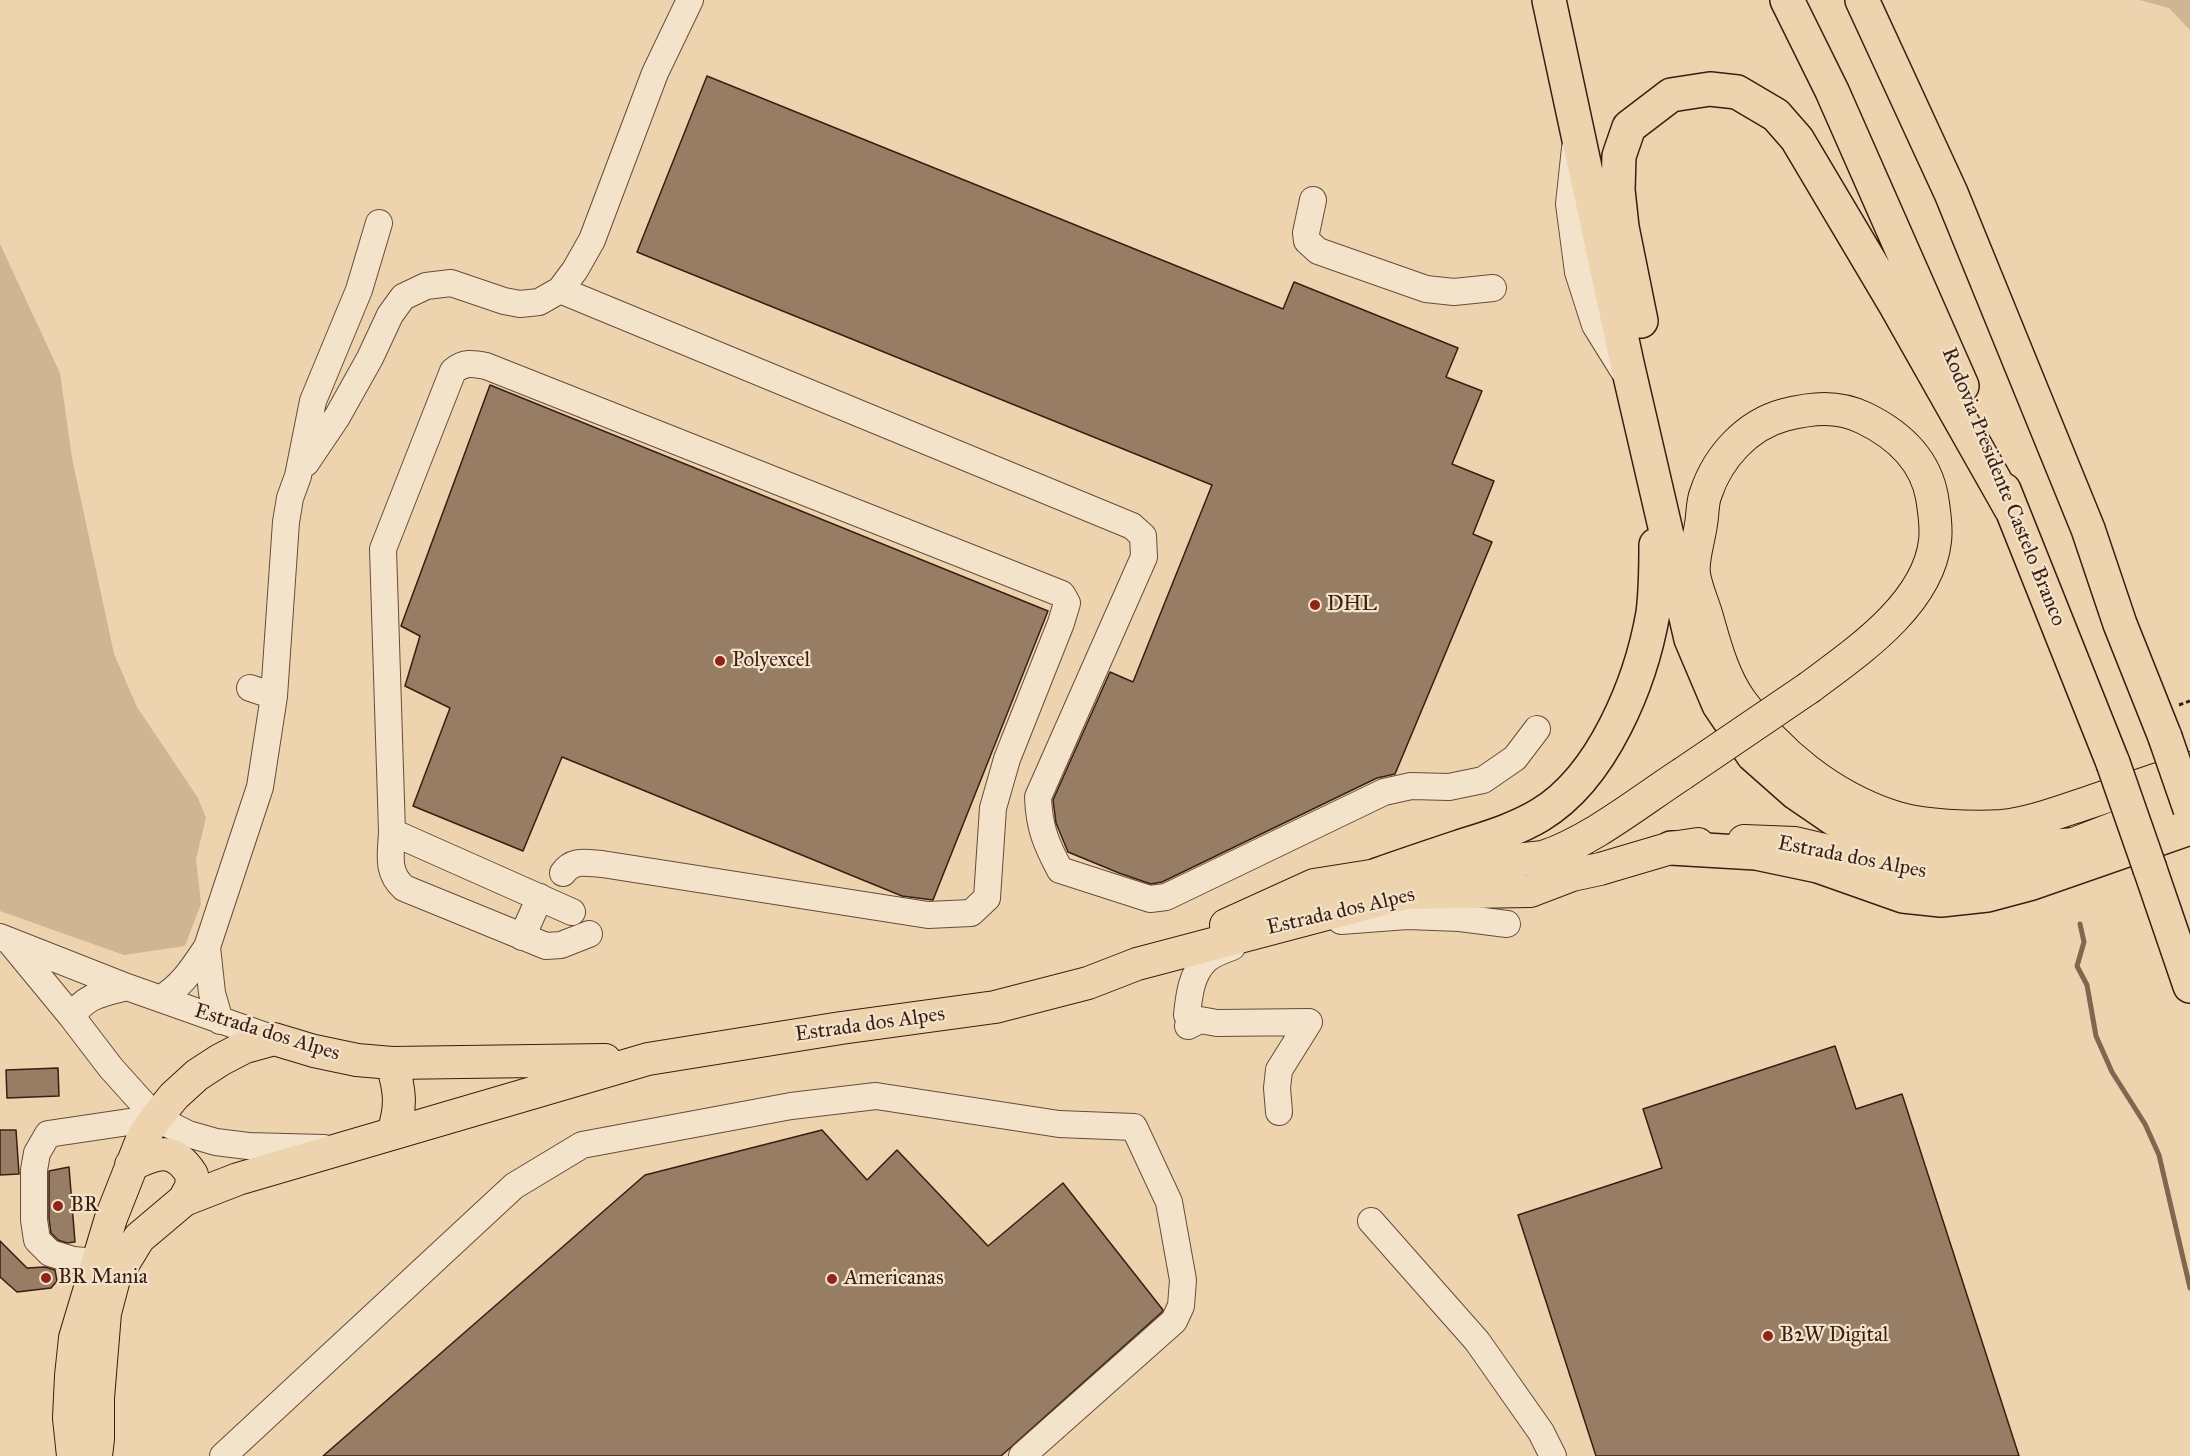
<!DOCTYPE html>
<style>
body{margin:0}
canvas{display:block;background:#edd4ae}
</style>
<canvas width="2190" height="1456"></canvas>
<script>
const g = document.querySelector('canvas').getContext('2d');
g.lineJoin = 'round';
function paint(path, color) { g.fillStyle = color; g.fill(path, 'evenodd'); }
function strokePath(path, color, width, dash) { g.strokeStyle = color; g.lineWidth = width; g.lineCap = dash ? 'butt' : 'round'; g.setLineDash(dash || []); g.stroke(path); }
function write(font, color, halo, rows, align = 'center') {
  g.font = font + ' "IM FELL Great Primer",serif'; g.lineWidth = 4.5; g.setLineDash([]); g.textBaseline = 'middle'; g.strokeStyle = halo; g.fillStyle = color; for (const [text, x, y, turn = 0] of rows) {
    g.save(); g.translate(x, y); g.rotate((+turn || 0) * Math.PI / 180); g.textAlign = isNaN(turn) ? turn : align; if (halo) g.strokeText(text, 0, 0); g.fillText(text, 0, 0); g.restore();
  }
}
paint(new Path2D(`
 M2139 0H2190V30L2169 8Z
 M0 244 60 373 72 458 114 654 137 707 198 798 206 818 196 859 201 904 185 946 124 955 0 911Z`), '#cfb594');
strokePath(new Path2D(`
 M2080 924 2084 942 2077 966 2087 985 2096 1036 2112 1072 2145 1124 2159 1155 2190 1288`), '#816650', 5);
const building = new Path2D(`
 M707 76 1283 309 1294 282 1458 348 1446 377 1482 391 1452 464 1494 481 1473 534 1492 542 1395 774 1377 778 1162 882 1151 884 1119 873 1068 852 1056 823 1053 800 1110 672 1133 682 1212 485 637 252Z
 M490 385 1048 611 933 900 902 896 562 757 523 851 413 806 450 708 405 686 420 636 401 626Z
 M1835 1046 1856 1109 1902 1094 2019 1456H1596L1518 1215 1662 1168 1643 1109Z
 M58 1068 59 1096 7 1098 6 1070Z
 M0 1130H16L19 1174 0 1175Z
 M822 1130 867 1180 897 1150 988 1246 1063 1183 1163 1310 1162 1312 1001 1456H323L645 1175Z
 M69 1167 75 1242 67 1243 58 1240 51 1233 49 1219V1171Z
 M0 1241 27 1268 45 1267 55 1270 57 1281 51 1288 17 1292 0 1277Z`);
paint(building, '#977d64');
strokePath(building, '#3a1e13', 1.5);
const minor = new Path2D(`
 M1575 148 1569 204 1578 272 1595 325 1623 370
 M1313 200 1306 233 1307 241 1318 251 1426 289 1454 292 1493 288
 M560 290 1132 526 1143 536 1144 557 1038 797C1039 827 1046 844 1060 870L1150 899 1166 897 1384 792 1411 786 1449 787 1483 780 1515 758 1537 729
 M306 463 337 417 370 358 390 315 403 297 426 286 451 283 504 301 520 304 539 302 560 290 575 270 592 240 655 73 690 0
 M250 688 274 696
 M392 832 572 912
 M563 873C573 859 586 863 602 864L928 915 971 913 987 898 993 808 1007 759 1061 623 1067 603 1062 594 486 366C472 363 464 362 453 371L383 549 392 832C391 854 386 872 404 888L546 946 561 945 589 934
 M1448 909 1460 918 1507 924
 M1341 921 1407 916 1460 918
 M0 937 127 987 274 1039
 M522 937 540 897
 M11 943 72 1017 111 1068 156 1118
 M207 947 212 993 220 1021
 M160 999C182 986 193 968 207 947L260 787 274 696 286 522 290 498 298 476 313 401 359 290 379 223
 M1187 1015C1189 996 1191 974 1206 960 1212 954 1224 950 1232 947
 M72 1017C85 995 104 993 127 987
 M1188 1026 1200 1020 1217 1023 1309 1022
 M1279 1112 1277 1088 1279 1070 1309 1022
 M1371 1221 1477 1341 1541 1432 1553 1456
 M98 1262 73 1260 50 1253 37 1240 34 1220V1170L37 1153 48 1134 156 1118 188 1134 216 1142 248 1146 324 1148
 M223 1456 514 1186 582 1145 791 1106 876 1096 1059 1124 1134 1127 1169 1202 1183 1280 1181 1306 1174 1321 1022 1456`);
const major = new Path2D(`
 M1810 687C1857 652 1928 604 1935 541 1937 526 1934 511 1932 497 1925 459 1897 434 1864 418 1837 405 1812 408 1784 415 1747 425 1718 457 1706 493 1702 502 1703 514 1701 524 1699 540 1692 559 1694 574 1696 588 1703 603 1707 617 1715 645 1723 676 1740 700 1777 753 1832 797 1894 817 1920 826 1974 828 2002 826 2031 823 2059 812 2087 803 2122 791 2156 780 2190 768
 M1744 841 1795 843 1909 870 1943 875 1985 872 2027 862 2190 799
 M1226 925 1314 885 1377 875 1543 857C1591 841 1639 802 1682 774
 M392 1063C400 1091 402 1105 393 1133
 M131 1165C158 1152 174 1146 192 1175L191 1187 184 1200
 M73 1456 69 1418 71 1376 75 1338 111 1218 143 1137 156 1118 174 1096 197 1075 220 1060 245 1047 274 1039 314 1051 357 1060 392 1063 605 1060
 M96 1456 98 1439V1398L105 1313 114 1279 139 1238 184 1200 238 1179 648 1059 841 1028 995 1007 1088 983 1137 964 1406 893 1530 891 1572 875 1600 869 1671 848 1698 844`);
const highway = new Path2D(`
 M1549 0 1627 363 1691 639 1719 705 1753 755 1796 793 1834 819 1873 837 1911 849 1941 852 2070 845
 M1787 0 1832 91 1962 386
 M1862 0 1951 193 2088 529 2120 624 2165 737
 M1641 321 1622 227 1618 190 1619 156 1629 127 1671 95 1710 89 1737 92 1776 115 1797 139 1895 304 2011 509
 M2004 490 2113 763
 M1671 848 1756 853 1818 866 1903 896 1941 900 1987 895 2032 883 2190 828
 M2150 869 2190 986
 M1377 875C1405 865 1432 856 1459 847 1487 838 1515 830 1540 815 1603 777 1641 682 1653 613 1656 590 1656 568 1656 545`);
strokePath(minor, '#674c3a', 28);
strokePath(major, '#3a1e13', 34);
strokePath(highway, '#3a1e13', 36);
strokePath(new Path2D(`
 M2179 705 2190 701`), '#3a1e13', 3, [4.5, 3]);
strokePath(minor, '#f3e3ca', 26);
strokePath(major, '#edd4ae', 32);
strokePath(highway, '#edd4ae', 33);
const majorBridge = new Path2D(`
 M1682 774 1810 687`);
const highwayBridge = new Path2D(`
 M2165 737 2190 809
 M2113 763 2150 869`);
strokePath(majorBridge, '#3a1e13', 34, []);
strokePath(highwayBridge, '#3a1e13', 36, []);
strokePath(majorBridge, '#edd4ae', 32);
strokePath(highwayBridge, '#edd4ae', 33);
for (const [x, y, r, color] of [
 [1315,605,6,"#8f2418"],
 [720,661,6,"#8f2418"],
 [58,1206,6,"#8f2418"],
 [46,1278,6,"#8f2418"],
 [832,1279,6,"#8f2418"],
 [1768,1336,6,"#8f2418"]
]) { const dot = new Path2D(); dot.arc(x, y, r, 0, 2 * Math.PI); g.fillStyle = color; g.fill(dot); strokePath(dot, '#f3e3ca', 2); }
write('21px', '#3a1e13', '#f3e3ca', [
 ["Rodovia Presidente Castelo Branco",2003,487,68],
 ["Estrada dos Alpes",1852,858,11],
 ["Estrada dos Alpes",1341,912,-13],
 ["Estrada dos Alpes",870,1025,-8],
 ["Estrada dos Alpes",267,1033,17]
]);
write('21px', '#3a1e13', '#f3e3ca', [
 ["DHL",1327,605],
 ["Polyexcel",732,661],
 ["BR",70,1206],
 ["BR Mania",58,1278],
 ["Americanas",844,1279],
 ["B2W Digital",1780,1336]
], 'left');
</script>
